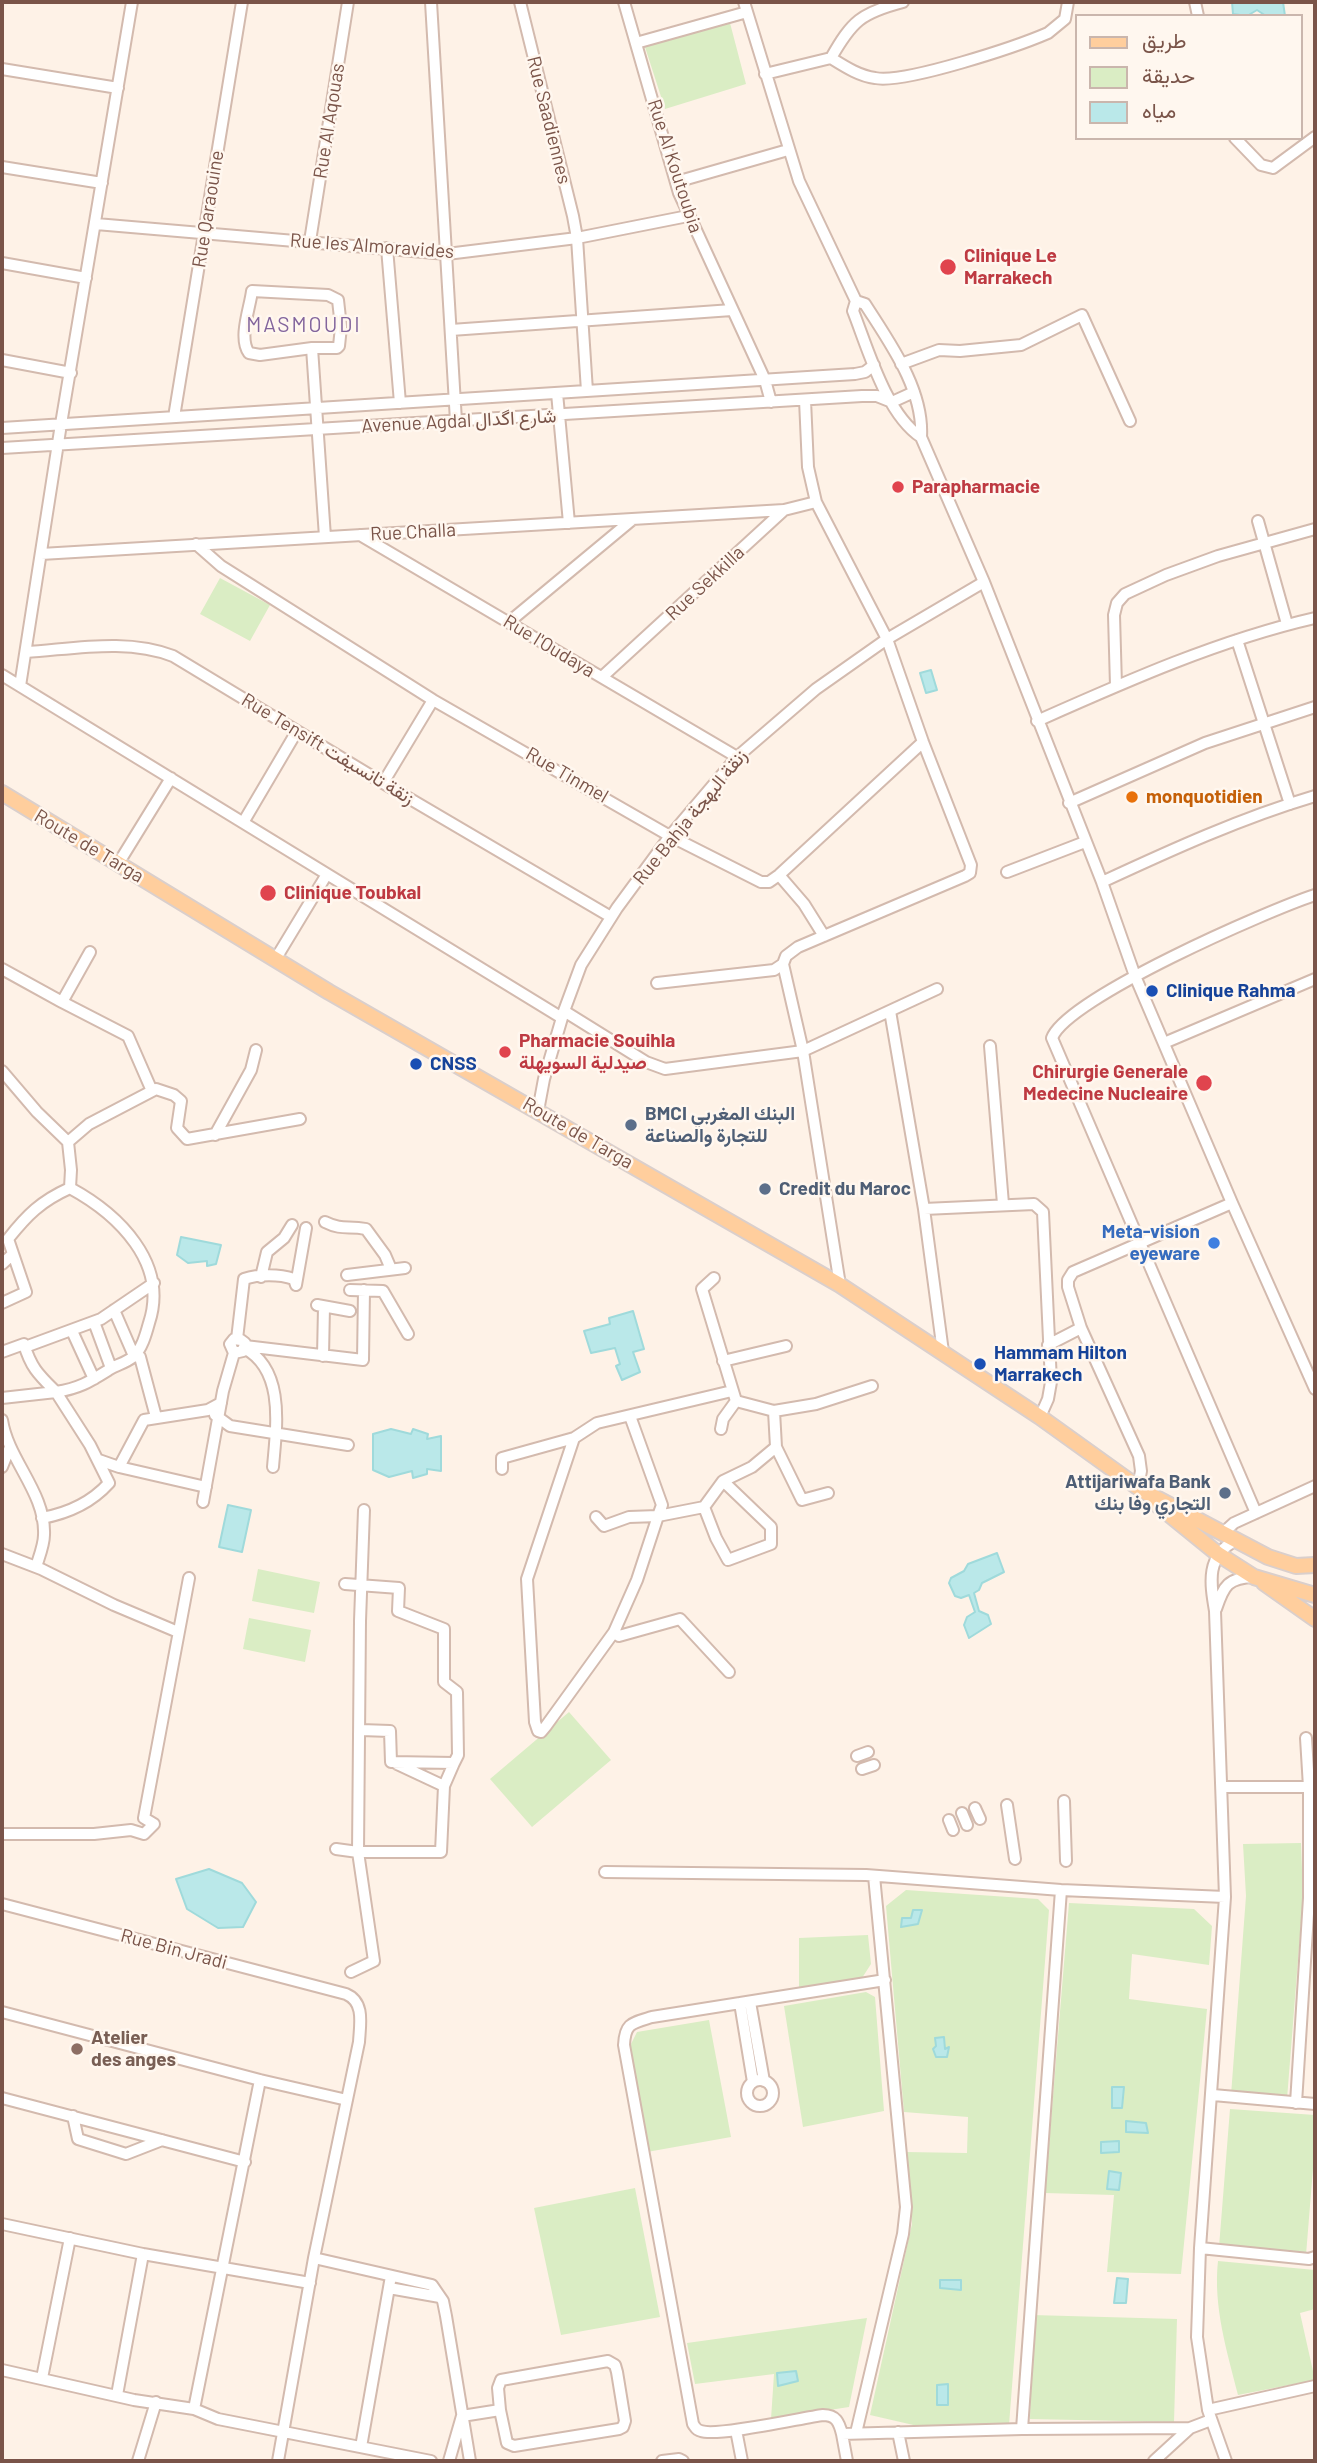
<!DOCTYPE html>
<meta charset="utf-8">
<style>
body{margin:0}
#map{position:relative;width:1317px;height:2463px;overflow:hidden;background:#fef2e7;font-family:Barlow,Vazirmatn,sans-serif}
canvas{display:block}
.frame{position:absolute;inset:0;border:4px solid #7a5449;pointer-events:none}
.legend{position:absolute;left:1075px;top:14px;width:228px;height:126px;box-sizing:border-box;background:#fff7ef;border:2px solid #cab6ad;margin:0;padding:9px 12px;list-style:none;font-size:21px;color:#7a5449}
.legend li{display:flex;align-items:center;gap:14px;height:35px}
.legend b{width:35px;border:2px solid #cab6ad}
</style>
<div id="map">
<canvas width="1317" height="2463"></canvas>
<div class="frame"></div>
<ul class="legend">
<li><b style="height:9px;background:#ffce9d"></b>طريق</li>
<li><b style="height:19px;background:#daedc4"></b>حديقة</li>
<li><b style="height:19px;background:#bae8e9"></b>مياه</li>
</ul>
</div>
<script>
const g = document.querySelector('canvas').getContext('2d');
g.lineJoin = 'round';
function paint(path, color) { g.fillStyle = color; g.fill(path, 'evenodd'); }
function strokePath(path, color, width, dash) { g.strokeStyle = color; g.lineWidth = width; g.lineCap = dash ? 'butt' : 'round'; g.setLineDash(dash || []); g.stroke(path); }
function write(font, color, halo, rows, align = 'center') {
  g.font = font + ' Barlow,Vazirmatn,sans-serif'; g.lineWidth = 5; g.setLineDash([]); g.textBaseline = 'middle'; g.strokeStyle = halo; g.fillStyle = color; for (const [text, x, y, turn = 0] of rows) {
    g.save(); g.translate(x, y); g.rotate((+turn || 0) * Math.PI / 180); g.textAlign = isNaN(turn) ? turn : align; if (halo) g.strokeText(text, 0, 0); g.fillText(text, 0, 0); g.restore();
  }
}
paint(new Path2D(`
 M730 23 746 84 665 109 645 47Z
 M220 578 270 605 250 641 200 614Z
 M258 1569 320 1582 314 1613 252 1601Z
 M249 1618 311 1630 305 1662 243 1649Z
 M569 1712 611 1760 532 1827 490 1779Z
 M1301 1843 1303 1897 1287 2099 1231 2095 1246 1896 1243 1844Z
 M906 1890 1038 1899 1049 1910 1009 2425 922 2427 870 2415 912 2224 906 2152 967 2153 968 2117 904 2112 886 1906Z
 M1069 1903 1194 1909 1212 1926 1209 1965 1132 1954 1129 1999 1207 2009 1181 2274 1107 2272 1114 2195 1045 2193Z
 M868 1935 871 1964 862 1978 799 1987V1938Z
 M866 1992 875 1997 884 2111 803 2127 784 2006Z
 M709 2020 731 2137 647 2152 630 2046 637 2032Z
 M1230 2109 1315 2115V2144L1306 2255 1219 2247Z
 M635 2188 660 2317 561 2335 534 2208Z
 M1218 2261 1315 2270V2309L1300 2313 1315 2380 1238 2395C1227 2351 1213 2307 1218 2261Z
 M1032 2315 1177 2319 1174 2422 1030 2419Z
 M867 2318 849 2407 771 2419 774 2374 695 2384 687 2343Z`), '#daedc4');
const water = new Path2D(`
 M1232 2H1283L1285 16H1266L1257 10 1247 16 1233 14Z
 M931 670 937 690 926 693 920 673Z
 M181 1237 221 1245 216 1264 207 1266V1261L188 1263 177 1255Z
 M633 1311 644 1349 633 1352 640 1372 622 1380 616 1366 620 1364 615 1348 591 1353 584 1331 610 1324 609 1318Z
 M391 1429 411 1434 413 1429 428 1434 427 1439 441 1436V1471L427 1469V1474L413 1478 412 1471 389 1477 373 1470V1434Z
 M228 1505 251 1510 242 1552 219 1547Z
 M997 1553 1004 1572 982 1583 979 1590 974 1593 979 1611 988 1615 991 1624 969 1638 964 1625 967 1617 975 1612 969 1595 961 1598 955 1596 949 1583 951 1578 964 1571 968 1564Z
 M209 1869 242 1883 256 1902 243 1927 218 1928 187 1909 176 1879Z
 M913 1910H922L918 1924 901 1927 902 1918H911Z
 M944 2037 945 2049 949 2047 947 2057H936L933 2049 936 2046 935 2038Z
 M1112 2087H1124L1122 2108H1112Z
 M1126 2121 1146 2123 1148 2133 1126 2132Z
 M1119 2141V2152L1101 2153V2142Z
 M1109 2171 1121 2173 1119 2190 1107 2189Z
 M1117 2278 1128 2279 1126 2303H1114Z
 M940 2280H961V2290L940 2288Z
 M796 2371 798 2381 778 2386 777 2373Z
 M948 2384V2405H937V2385Z`);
paint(water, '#bae8e9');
strokePath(water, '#9fdadb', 2);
const minor = new Path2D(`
 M431 2 456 421
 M520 2 573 216 577 238 587 391
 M624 2 679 193 765 380 771 402
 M744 2 799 181 856 301 853 311C868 349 886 414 921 437
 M1195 2 1198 16
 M636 43 747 12
 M831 58C852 21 861 13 903 2
 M2 69 118 88
 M765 74 831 58C844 66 859 76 875 78 905 84 1018 46 1048 33L1065 19 1068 2
 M1235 138 1261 165 1273 168 1315 137
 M2 167 102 183
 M676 182 788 150
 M96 224 447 254 577 238 688 216
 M310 241 348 2
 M387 248 400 403
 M2 263 86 278
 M252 291 328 295 338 300 341 327 339 346 337 348H312L260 355 249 353C238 338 250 308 252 291Z
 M856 301 865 304C889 342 924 389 921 437L984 582 1102 882 1135 976 1232 1203 1315 1389
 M451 330 732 310
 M312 348 325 537
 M2 360 71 373
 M901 364 939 350 960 351 1021 345 1082 315 1130 421
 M557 393 569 523
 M805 400 808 467 816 502 887 639 923 742 971 865 970 873 965 876 798 947 786 956 783 964 803 1051 840 1285
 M174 417 242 2
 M2 428 855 374 865 372 874 365
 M2 448 862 396H877L892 402 914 392
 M1258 521 1287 624
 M360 535 737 757
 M196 544 221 566 433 700 670 836 761 882H769L779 875 923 742
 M41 554 784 510
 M509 622 633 519
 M1237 640 1290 804
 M26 652C74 649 127 638 173 656L383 783 611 917
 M2 675 562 1018
 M602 677 784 510 816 502
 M20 686 61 424 132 2
 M1116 686 1114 615 1117 603 1125 594 1166 575 1218 556 1315 529
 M1037 721C1127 681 1219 640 1315 618
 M383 783 433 700
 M1069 803 1205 743 1315 707
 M244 821 297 731
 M118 864 171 778
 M1007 872 1085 842
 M779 875 804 904 824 936
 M1102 882C1171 850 1241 818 1315 796
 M275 960 327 874
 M2 969 62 1002 90 952
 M657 983 774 970 783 964
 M62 1002 128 1036 152 1091
 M564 1011 646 1062 665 1069 803 1051 937 989
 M890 1011 924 1209 943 1352
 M1164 1043 1315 979
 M990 1046 1003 1204
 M2 1071 37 1112 68 1142
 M538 1111 544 1079 564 1011 581 965 617 908 670 836 737 757 816 689 887 639 984 582
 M215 1135 251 1070 256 1050
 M924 1209 1034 1204 1043 1212 1051 1382 1048 1399 1040 1417
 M325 1222C343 1231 348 1225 366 1229L385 1255 391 1269
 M2 1264 13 1254
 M347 1275 405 1268
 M261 1277 267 1252 284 1238 292 1225
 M714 1278 702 1289 736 1401 723 1419 721 1429
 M296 1285 306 1228
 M350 1290 383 1291 408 1334
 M2 1303 26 1292 8 1239C27 1215 41 1201 70 1188
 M317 1305 350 1311
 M114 1310 134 1356 140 1357 156 1417
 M94 1322 111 1368
 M72 1331 94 1379
 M237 1339 244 1279C259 1274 279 1274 294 1279L296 1285
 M1048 1345 1081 1328
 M245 1346 363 1360 364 1290
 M25 1347 101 1319 154 1283
 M244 1348C286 1370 276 1429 273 1467
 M2 1352 24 1344C31 1368 39 1375 56 1392 80 1388 89 1382 110 1369 117 1365 127 1362 133 1357 142 1349 146 1334 149 1323 169 1263 118 1214 70 1188L71 1170 68 1142 89 1124 156 1089 174 1095 181 1101 177 1128 187 1139 300 1119
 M323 1356 324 1307
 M723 1361 786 1346
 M2 1398 56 1392 90 1445 109 1483C91 1503 69 1513 42 1518
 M736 1401 774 1411 816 1404 872 1386
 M215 1415 230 1426 348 1445
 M2 1420C8 1460 46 1493 44 1535 44 1545 39 1557 36 1567
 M574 1438 527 1579 535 1722 538 1731 541 1732 546 1726 614 1632
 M776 1447 802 1500 828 1493
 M99 1460 119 1467 144 1420 208 1410 221 1403
 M2 1467 10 1447
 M119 1467 206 1487
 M502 1469V1458L574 1438 597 1423 732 1391
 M1138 1487 1141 1471 1139 1456 1081 1328 1068 1287V1280L1073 1272 1232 1203
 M203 1502 223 1391 234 1353 230 1344 234 1339 241 1340 245 1343 243 1351 234 1353
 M704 1507 716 1538 728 1560 771 1544V1527L723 1481
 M1256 1513 1052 1038C1067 998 1269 910 1315 895
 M596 1517 604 1526 629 1517 658 1516 662 1505 630 1416
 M1223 1533 1234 1523 1315 1486
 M2 1554 41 1569 114 1605 178 1632
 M345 1584 399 1588 398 1611 444 1629V1682L457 1692 458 1755 454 1763
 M1216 1609C1224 1585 1228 1578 1254 1577
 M729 1672 680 1619 619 1636 614 1632 637 1580 658 1516 704 1507 723 1481 752 1467 776 1447 774 1411
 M857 1756 868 1752
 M397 1764 444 1786
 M862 1769 874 1765
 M1222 1787H1309
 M1064 1801 1066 1861
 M1007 1805 1015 1859
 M975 1808 980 1819
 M962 1813 967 1825
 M949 1820 953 1830
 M2 1834H94L131 1830 144 1834 154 1824 144 1818 189 1578
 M336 1849 358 1852H441L444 1786 454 1763 391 1762 390 1731 361 1730
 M605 1872 866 1875 1061 1890 1225 1897
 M2 1904 346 1994C365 2002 360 2024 359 2042L314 2258 278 2461
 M351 1972 374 1961 358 1852 360 1621 364 1510
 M885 1980 652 2017C632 2023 625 2023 624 2045L693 2424C696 2428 696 2430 701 2431 717 2437 801 2418 823 2415 836 2415 839 2422 842 2434L1022 2429 1190 2428 1211 2420
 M750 2002 764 2081
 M740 2003 753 2082
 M2 2012 260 2080 347 2100
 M747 2093a13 13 0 1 1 26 0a13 13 0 1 1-26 0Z
 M1213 2095 1315 2104
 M2 2098 245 2162
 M1296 2103 1309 1898V1787L1306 1738
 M73 2116 78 2139 126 2154 162 2140
 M2 2224 143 2254 310 2283
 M1200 2248 1309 2259 1315 2257
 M314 2258 432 2285 443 2301 446 2316 470 2461
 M389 2288 440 2297
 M2 2370 134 2400 194 2409 218 2419 431 2461
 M42 2378 70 2238
 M117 2395 143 2254
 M194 2409 260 2080
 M1208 2410 1315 2386
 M1022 2429 1061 1890
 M736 2430 742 2461
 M898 2432 904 2461
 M856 2433 903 2234 906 2207 874 1876
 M842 2434 847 2461
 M361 2447 391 2276
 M138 2461 156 2402
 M449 2461 462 2416 500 2410 507 2443 514 2446 619 2429 623 2427 625 2421 617 2372 615 2365 608 2361 501 2380 498 2388 500 2410
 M662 2461 679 2459 683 2461
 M1154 2461 1190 2428
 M1226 2461 1208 2410 1197 2337 1200 2248 1225 1897 1215 1611C1210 1582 1206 1556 1236 1540`);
const major = new Path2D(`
 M2 793 329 992 840 1285 1040 1417 1143 1491 1268 1557 1296 1566 1315 1565
 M1154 1502 1218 1554 1254 1577 1315 1595
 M1264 1583 1315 1619`);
strokePath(minor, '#d3baae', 14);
strokePath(major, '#dacfcc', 18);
strokePath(minor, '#fff', 10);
strokePath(major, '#ffce9d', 14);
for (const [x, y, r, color] of [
 [948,267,9,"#e0444e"],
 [898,487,7,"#e0444e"],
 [1132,797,7,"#e8710a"],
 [268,893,9,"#e0444e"],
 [1152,991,7,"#1a4fb4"],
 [505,1052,7,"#e0444e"],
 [416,1064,7,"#1a4fb4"],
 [1204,1083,9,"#e0444e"],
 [631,1125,7,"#5c6f8a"],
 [765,1189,7,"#5c6f8a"],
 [1214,1243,7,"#3f7fe0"],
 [980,1364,7,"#1a4fb4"],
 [1225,1493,7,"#5c6f8a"],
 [77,2049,7,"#8d6e63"]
]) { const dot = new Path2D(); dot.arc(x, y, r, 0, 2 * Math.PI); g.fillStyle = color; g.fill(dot); strokePath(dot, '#fff7ef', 2.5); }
write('19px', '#7a5449', '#fff7ef', [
 ["Rue Saadiennes",549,120,76],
 ["Rue Al Aqouas",329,121,-81],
 ["Rue Al Koutoubia",675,166,72],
 ["Rue Qaraouine",208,209,-81],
 ["Rue les Almoravides",372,246,4],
 ["Avenue Agdal شارع اگدال",459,421,-3],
 ["Rue Challa",413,532,-3],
 ["Rue Sekkilla",705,583,-43],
 ["Rue l'Oudaya",549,646,31],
 ["Rue Tensift زنقة تانسيفت",328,749,31],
 ["Rue Tinmel",567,775,30],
 ["Rue Bahja زنقة البهجة",690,817,-51],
 ["Route de Targa",89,846,31],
 ["Route de Targa",578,1133,30],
 ["Rue Bin Jradi",174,1949,15]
]);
write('bold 19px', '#be3a42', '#fff7ef', [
 ["Clinique Le",964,256],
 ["Marrakech",964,278],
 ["Parapharmacie",912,487],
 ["Clinique Toubkal",284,893],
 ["Pharmacie Souihla",519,1041],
 ["صيدلية السويهلة",519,1063],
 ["Chirurgie Generale",1188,1072,"right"],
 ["Medecine Nucleaire",1188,1094,"right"]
], 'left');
write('bold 19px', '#c56008', '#fff7ef', [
 ["monquotidien",1146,797]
], 'left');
write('bold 19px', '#164399', '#fff7ef', [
 ["Clinique Rahma",1166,991],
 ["CNSS",430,1064],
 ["Hammam Hilton",994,1353],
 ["Marrakech",994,1375]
], 'left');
write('bold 19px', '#4e5e75', '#fff7ef', [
 ["BMCI البنك المغربي",645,1114],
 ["للتجارة والصناعة",645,1136],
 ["Credit du Maroc",779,1189],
 ["Attijariwafa Bank",1211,1482,"right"],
 ["التجاري وفا بنك",1211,1504,"right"]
], 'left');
write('bold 19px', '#366cbe', '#fff7ef', [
 ["Meta-vision",1200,1232],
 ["eyeware",1200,1254]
], 'right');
write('bold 19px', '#785e54', '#fff7ef', [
 ["Atelier",91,2038],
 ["des anges",91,2060]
], 'left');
g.letterSpacing = '2px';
write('21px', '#83659d', '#fff7ef', [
 ["MASMOUDI",304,325]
]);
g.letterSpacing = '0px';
</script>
